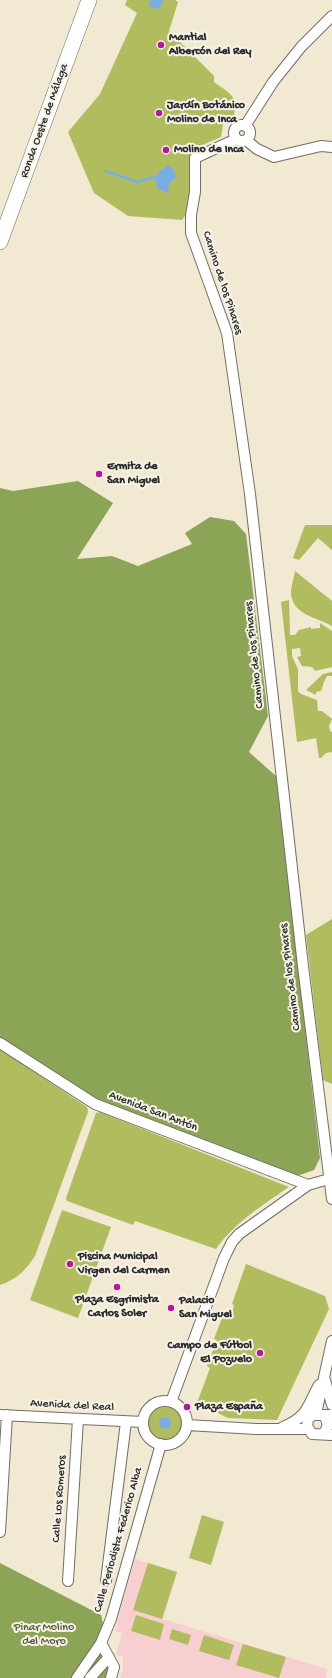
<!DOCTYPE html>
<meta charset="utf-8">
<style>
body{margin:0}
canvas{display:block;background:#f2e9d3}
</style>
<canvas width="332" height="1678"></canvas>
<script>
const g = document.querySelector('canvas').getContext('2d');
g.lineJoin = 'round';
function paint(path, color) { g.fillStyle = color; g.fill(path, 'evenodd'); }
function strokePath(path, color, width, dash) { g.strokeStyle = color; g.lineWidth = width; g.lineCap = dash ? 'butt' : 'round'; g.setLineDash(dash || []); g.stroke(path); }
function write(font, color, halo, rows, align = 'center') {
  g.font = font + ' "Gochi Hand",sans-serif'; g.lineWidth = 4; g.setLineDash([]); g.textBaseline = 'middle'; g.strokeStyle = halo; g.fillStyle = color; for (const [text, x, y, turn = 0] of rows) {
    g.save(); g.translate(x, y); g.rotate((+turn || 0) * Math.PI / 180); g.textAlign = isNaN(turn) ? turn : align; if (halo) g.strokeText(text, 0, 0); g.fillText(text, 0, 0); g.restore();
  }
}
paint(new Path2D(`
 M135 1559 177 1572 163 1619 327 1669 326 1678H120L123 1670V1657L116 1655 122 1633 115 1631Z`), '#f7cfd1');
paint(new Path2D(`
 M127 0H175L178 2 169 31 214 76V82C232 95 239 96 233 120L224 119 221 137 191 150C192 171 197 203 182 220L128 216 94 193 68 132 100 94 137 13 125 5Z
 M305 525H332V550L318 538 299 560 293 558Z
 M295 571 332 601V626C317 617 292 615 291 593 291 586 294 578 295 571Z
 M289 600 290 635H295L299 630 311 627V629L320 628V623L332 631V667L315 671 312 667C300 665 304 670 297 657L301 656 300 648 292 649V656L298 669V691L301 694 317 700 318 711H322L332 719 329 726 330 731 332 732V752L326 753 321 758H319L316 738 297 742 281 602Z
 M332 672V676H327L324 682 321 691 316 692V695L306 690 323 674Z
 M332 919V1084L323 1080 306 935Z
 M0 1049 87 1107 88 1112 35 1256C26 1270 16 1280 0 1285Z
 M100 1112 289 1187C263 1205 235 1222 216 1249L135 1221 133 1225 67 1201 66 1198 96 1113Z
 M62 1210 111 1227 78 1318 30 1300Z
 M246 1264 325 1296 329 1309 277 1420 228 1418 197 1403 210 1368 207 1366 217 1340 214 1339 222 1318 226 1319 232 1312 234 1305 232 1304Z
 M148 1424a17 17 0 1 1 34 0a17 17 0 1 1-34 0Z
 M202 1515 224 1522 211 1565 189 1558Z
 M148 1563 177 1572 162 1619 133 1610Z
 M136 1615 164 1624 160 1640 131 1631Z
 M172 1629 191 1635 188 1645 169 1639Z
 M204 1635 234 1645 229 1660 199 1651Z
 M243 1644 286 1657 279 1678 236 1665Z`), '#b0bc5e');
paint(new Path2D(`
 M78 481 113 503 77 559 112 556 138 566 192 544 185 533 210 517 234 521 246 534 268 716 249 752 276 776 320 1158 314 1170 297 1176 99 1102 0 1037V488L13 491Z
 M0 1563 101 1615 114 1669 113 1678H0Z`), '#8ca455');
paint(new Path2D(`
 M150 0H163L162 4 158 9 149 6Z
 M168 165 173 169 177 178C171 180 168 183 168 190L170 192 168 193 158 189 155 177 158 173Z
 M159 1423a6 6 0 1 1 12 0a6 6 0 1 1-12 0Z`), '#78aee6');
strokePath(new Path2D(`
 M106 171 137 182 155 177`), '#78aee6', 2.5);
const minor = new Path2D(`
 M234 133a8 8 0 1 1 16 0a8 8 0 1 1-16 0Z
 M245 126 273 82 301 47 332 16
 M236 139 195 158V192L191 215V233L227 333 250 494 303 966 332 1199
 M246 140 257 149 274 157 321 146 332 147
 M0 1043 95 1104 308 1185
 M325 1380 332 1405
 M143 1423a22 22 0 1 1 44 0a22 22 0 1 1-44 0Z
 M171 1402 224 1258 232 1242 239 1234 308 1185 329 1179
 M316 1414 332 1341
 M0 1415 143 1422
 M332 1415H313L308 1419 307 1426 312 1434 332 1435
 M187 1425 256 1429H308
 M283 1427C308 1417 307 1406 319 1385
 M323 1434C329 1428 329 1421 323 1415
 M0 1532 7 1415
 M68 1581 78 1419
 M106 1581 126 1422
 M101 1643 114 1667 111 1678
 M77 1678 101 1643 111 1619 161 1444
 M90 1678 109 1657`);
const highway = new Path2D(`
 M0 242 89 0`);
strokePath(minor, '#716e66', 12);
strokePath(highway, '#716e66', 16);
strokePath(minor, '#fff', 10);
strokePath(highway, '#fff', 15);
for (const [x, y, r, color] of [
 [161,45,4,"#b5179e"],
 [159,113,4,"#b5179e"],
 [166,150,4,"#b5179e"],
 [99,474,4,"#b5179e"],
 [70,1264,4,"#b5179e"],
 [117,1287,4,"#b5179e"],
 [171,1308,4,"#b5179e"],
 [260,1353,4,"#b5179e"],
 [187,1407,4,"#b5179e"]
]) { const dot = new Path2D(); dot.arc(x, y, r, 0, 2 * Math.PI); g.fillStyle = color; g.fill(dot); strokePath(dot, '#f7f3e8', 1.5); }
write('bold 12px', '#2b2b2b', '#f7f3e8', [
 ["Mantial",169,38],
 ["Albercón del Rey",169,52],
 ["Jardín Botánico",167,106],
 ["Molino de Inca",167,120],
 ["Molino de Inca",174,150],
 ["Ermita de",107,467],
 ["San Miguel",107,481],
 ["Piscina Municipal",78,1257],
 ["Virgen del Carmen",78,1271],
 ["Plaza Esgrimista",117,1300,"center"],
 ["Carlos Soler",117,1314,"center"],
 ["Palacio",179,1301],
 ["San Miguel",179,1315],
 ["Campo de Fútbol",252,1346,"right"],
 ["El Pozuelo",252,1360,"right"],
 ["Plaza España",195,1407]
], 'left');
write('12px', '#2b2b2b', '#f7f3e8', [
 ["Ronda Oeste de Málaga",45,121,-70],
 ["Camino de los Pinares",222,283,72],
 ["Camino de los Pinares",255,655,-96],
 ["Camino de los Pinares",291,977,-97],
 ["Avenida San Antón",153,1112,21],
 ["Avenida del Real",72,1406,3],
 ["Calle Los Romeros",60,1499,-86],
 ["Calle Periodista Federico Alba",119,1540,-74]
]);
write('12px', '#53563a', '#f7f3e8', [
 ["Pinar Molino",44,1628],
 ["del Moro",44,1642]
]);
</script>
